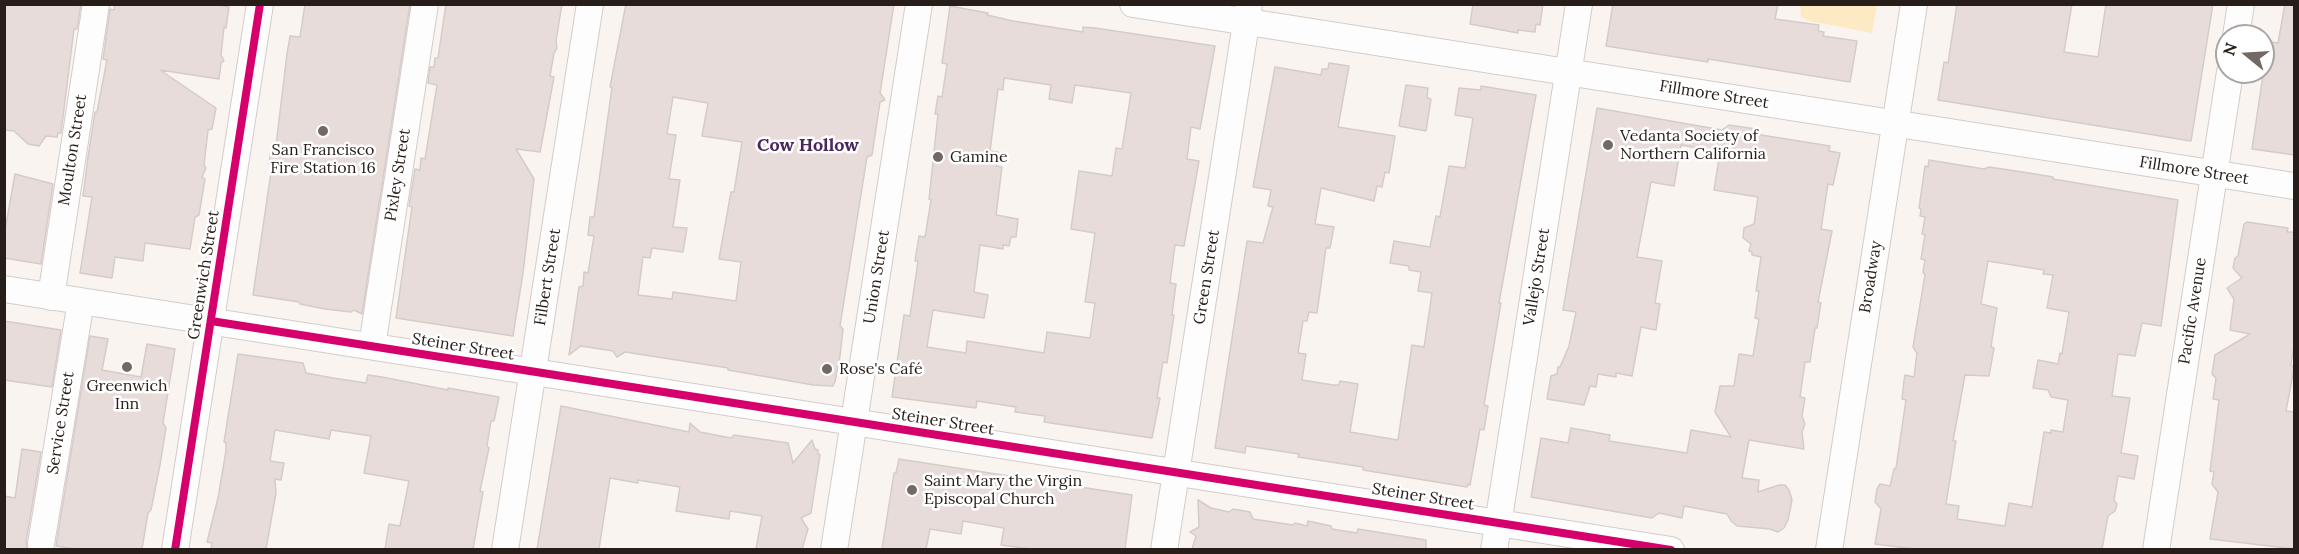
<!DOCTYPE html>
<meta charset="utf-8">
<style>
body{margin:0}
#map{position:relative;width:2299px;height:554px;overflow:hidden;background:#faf4f1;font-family:Lora,serif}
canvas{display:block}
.frame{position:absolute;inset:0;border:6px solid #281e19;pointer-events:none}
.north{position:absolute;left:2215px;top:24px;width:60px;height:60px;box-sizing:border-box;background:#fff;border:2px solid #a9a5a3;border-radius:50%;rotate:288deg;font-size:16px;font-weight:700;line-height:24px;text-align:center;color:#281e19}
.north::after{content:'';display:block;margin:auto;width:21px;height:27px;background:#726965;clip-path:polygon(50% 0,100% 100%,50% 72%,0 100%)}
</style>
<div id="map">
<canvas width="2299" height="554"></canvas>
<div class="frame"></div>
<div class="north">N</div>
</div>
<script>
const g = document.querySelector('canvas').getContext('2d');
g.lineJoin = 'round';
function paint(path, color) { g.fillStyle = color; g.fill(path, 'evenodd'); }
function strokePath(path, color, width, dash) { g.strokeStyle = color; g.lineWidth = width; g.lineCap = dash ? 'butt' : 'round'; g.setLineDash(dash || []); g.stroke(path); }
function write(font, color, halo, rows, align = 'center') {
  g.font = font + ' Lora,serif'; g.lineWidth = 5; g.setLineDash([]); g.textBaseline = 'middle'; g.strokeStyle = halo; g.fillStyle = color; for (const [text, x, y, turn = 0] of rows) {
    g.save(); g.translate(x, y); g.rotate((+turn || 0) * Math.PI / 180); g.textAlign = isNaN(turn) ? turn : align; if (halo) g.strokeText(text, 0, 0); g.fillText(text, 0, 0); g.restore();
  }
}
paint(new Path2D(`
 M1800 5H1877L1872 33 1810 21 1801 17Z`), '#fdeac4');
const building = new Path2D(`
 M4 4H81L77 29H74L61 133H58L57 137 46 136 39 146 28 144 14 131 4 130Z
 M115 4H215L229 7 226 28 224 27 221 55 224 61 221 63 219 79 160 70 216 108 212 129 208 130 204 165 206 168 202 177 205 179 199 215 195 217 190 249 145 243 143 261 115 257 112 278 80 273 92 197 83 196 88 157 95 112H97L107 60 103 59 110 9 114 10Z
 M305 4H410L362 314 354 310 351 312 325 309 300 304 299 302 253 295 272 165 269 164 272 144 276 145 287 54 290 36 300 37Z
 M446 4H562L556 41 557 48 554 53 550 76 554 77 540 152 516 149 534 179 523 273 513 336 396 318 412 207 409 206 415 169 420 170 421 158 425 159 437 85 428 83 430 67H434L435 58H438Z
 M626 4H894L880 93 885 100 880 102 872 155 867 157 840 326 843 329 840 356 835 382 833 386 813 385 728 370V368L625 352 617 357 613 351 581 346 569 355 579 287 583 286 584 272 588 273 592 248 594 236 588 235 590 217H594L612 87H610ZM673 97 708 103 702 136 742 142 734 192H731L719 259 741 262 736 301 673 292 672 299 638 295 643 257 650 258 652 248 683 252 687 228 673 227 680 180 669 179 676 135 667 134Z
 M1473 4H1543L1540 25 1536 24 1535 32 1518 30V33L1470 24Z
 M1613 4H1778L1775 19 1819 25 1818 31 1824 32 1823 36 1857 41 1850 82 1708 59V62L1606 46Z
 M1957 4H2072L2064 52 2098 57 2106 4H2213L2191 141 1938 100 1944 62 1948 63Z
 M2285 4H2295V155L2252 149 2267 48 2271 49 2272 42 2278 43Z
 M950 6 988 13 987 15 1013 21 1083 32V27L1095 28 1215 46 1200 129 1191 127 1187 159 1199 161 1184 246 1175 245 1170 283 1176 284 1172 315H1174L1167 363 1163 362 1157 398H1160L1152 438 1044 422 1045 416 1015 412 1016 407 977 401 976 408 892 397 904 315 910 316 918 261H915L919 236 925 237 931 200 929 199 938 114H935L938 96 942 97 947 64 942 63ZM1004 78 1051 85 1049 99 1072 103 1075 85 1131 93 1122 149 1116 148 1112 176 1079 171 1071 229 1095 233 1085 302 1095 303 1090 338 1047 332 1044 353 967 341 966 353 927 347 933 310 984 318 988 295 974 292 980 245 1003 249V245L1009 246 1011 237H1016L1018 219 996 215 1002 167 996 166 998 152 990 151 998 89 1003 90Z
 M1329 63 1349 66 1338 127 1395 136 1389 173 1385 172 1382 187 1377 186 1374 201 1321 188 1315 224 1334 227 1330 248H1326L1317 313 1309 312 1307 321H1303L1298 353 1306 354 1302 380 1333 385H1339L1340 381 1358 384 1350 432 1398 440 1412 345 1424 347 1432 293 1418 291 1421 272 1409 270V266L1390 263 1394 241 1430 247 1436 216 1440 217 1449 166 1465 168 1473 118 1455 115 1459 88 1481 90V86L1536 95 1499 303H1501L1484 405 1488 406 1484 430 1480 429 1470 485 1468 484 1467 487 1363 470V467L1298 457 1299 454 1266 449 1246 446 1245 453 1215 448 1247 241 1263 243 1273 207 1268 206 1271 190 1253 187 1275 67 1321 75 1322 69H1328Z
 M1406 85 1428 88 1427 98 1431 99 1426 131 1399 126Z
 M1597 108 1722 130 1729 125 1756 129 1755 134 1830 146 1829 151 1840 153 1833 185 1828 184 1821 229 1832 231 1818 302 1821 303 1817 328H1815L1810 362H1805L1800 397 1805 398 1802 416 1805 424 1802 432 1804 449 1749 440 1742 478 1759 480 1758 492 1779 485H1785L1789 490 1792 500 1788 520 1784 528 1778 532 1770 529 1737 526 1731 521 1727 514 1684 506 1682 518 1659 513 1652 518 1531 497 1541 438 1568 443 1571 428 1610 435 1609 441 1687 453 1691 430 1731 437 1715 412 1720 386H1734L1739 354 1753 356 1759 319 1755 318 1759 291H1756L1761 257 1752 255V252L1749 251 1751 244 1743 238 1744 228 1754 224 1758 197 1714 190 1720 152 1681 145 1674 186 1651 182 1637 257 1662 261 1655 303 1660 304 1656 330 1641 327 1632 376 1616 373V377L1598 374 1596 387 1590 386 1584 405 1547 399 1551 376 1557 374 1558 367H1560L1569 346 1576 312 1563 310Z
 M1929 160 1984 169 1989 167 2029 173 2053 177V179L2178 200 2161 326 2142 323 2135 356 2118 354 2112 396 2130 398 2121 453 2138 456 2134 479 2118 476 2114 500 2117 504 2115 511 2108 516 2102 549H1915L1875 544 1881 509 1875 502 1877 489 1880 484 1890 486 1894 469 1896 468 1906 400 1902 399 1904 381 1905 375 1914 377 1917 353 1913 347 1925 275 1923 272 1925 260 1921 259 1925 235 1922 234 1925 217 1920 216 1921 209 1919 208 1925 166 1928 167ZM1988 261 2044 270 2043 274 2053 275 2047 308 2069 312 2062 354 2060 353 2058 364 2038 360 2033 388 2048 390 2051 397 2068 400 2063 432 2051 430V433L2044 432 2032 507 2009 503 2005 526 1957 519 1959 506 1946 504 1956 441H1953L1965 375 1989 376 1994 348 1991 347 1997 308 1981 304Z
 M15 174 53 184 41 264 4 258V236Z
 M2247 222 2288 228 2287 232H2295V338L2291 365 2294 368 2286 411 2295 412V549L2210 539 2218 492 2212 484 2214 472 2210 471 2219 400 2213 399 2216 378 2212 374 2215 355 2250 334 2230 330 2234 299 2227 288 2242 278 2233 268 2235 258 2238 256 2244 224Z
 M4 321 61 330 52 387 4 380Z
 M90 336 108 339 102 370 141 377 147 344 175 349 163 423 166 428 160 465 151 510 148 513 142 549H75L56 546Z
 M238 354 303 363 306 373 333 378 366 383 368 375 382 377 448 390V388L499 397 494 421H491L487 446 489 448 480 491 483 492 473 549H385L389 524 400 526 409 481 364 473 371 436 331 430 329 439 275 430 270 461 284 463 281 480 275 479 276 493 266 549H211L212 543 207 542 218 498 226 451V443L224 442Z
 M561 406 689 432 690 423 700 432 731 438 734 435 788 443 793 463 812 440 815 449 818 450V454L820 455 811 513 801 518 808 529 802 549H756L762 516 730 511 729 519 676 511 680 487 638 480V483L610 478 599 549H537Z
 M22 449 41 452 26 542 27 549H4V496L15 498Z
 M899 459 1132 495 1125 549H1031L1001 545 1004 528 963 521 961 534 930 529 926 549H882L894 473H896Z
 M1198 500 1211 508 1229 512 1233 509 1250 512 1253 519 1293 525 1295 523 1307 526 1308 521 1331 526 1332 529 1357 533 1358 529 1426 540V549H1192L1196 536 1190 532 1199 527Z`);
paint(building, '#e7dcda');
strokePath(building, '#d4ccc9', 1.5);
const minor = new Path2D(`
 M1133 4 2294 186
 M2236 36 2241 4
 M4 289 1671 550
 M51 297 96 4
 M372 346 425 4
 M41 544 81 301
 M175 550 260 4
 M505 550 590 4
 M834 550 919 4
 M1164 550 1249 4
 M1494 550 1579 4
 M1829 550 1914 4
 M2156 550 2230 72`);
strokePath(minor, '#d4ccc8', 28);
strokePath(minor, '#fefdfd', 26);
strokePath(new Path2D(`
 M211 321 1671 550
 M175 550 260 4`), '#d6006c', 8);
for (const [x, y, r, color] of [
 [323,131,6,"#726965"],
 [1608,145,6,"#726965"],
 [938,157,6,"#726965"],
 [127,367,6,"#726965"],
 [827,369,6,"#726965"],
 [912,490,6,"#726965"]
]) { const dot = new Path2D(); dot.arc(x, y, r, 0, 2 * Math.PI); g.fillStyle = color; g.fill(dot); strokePath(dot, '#fff', 2); }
write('16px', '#281e19', '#fff', [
 ["Fillmore Street",1714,95,9],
 ["Moulton Street",73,150,-81],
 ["Fillmore Street",2194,171,9],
 ["Pixley Street",398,175,-81],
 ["Greenwich Street",204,275,-81],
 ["Filbert Street",548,277,-81],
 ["Union Street",877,277,-81],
 ["Green Street",1207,277,-81],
 ["Vallejo Street",1537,277,-81],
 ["Broadway",1871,277,-81],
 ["Pacific Avenue",2193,311,-81],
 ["Steiner Street",463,347,9],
 ["Steiner Street",943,422,9],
 ["Service Street",61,423,-81],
 ["Steiner Street",1423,497,9]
]);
write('16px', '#281e19', '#fff', [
 ["Vedanta Society of",1620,136],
 ["Northern California",1620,154],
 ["San Francisco",323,150,"center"],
 ["Fire Station 16",323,168,"center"],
 ["Gamine",950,157],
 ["Rose's Café",839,369],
 ["Greenwich",127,386,"center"],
 ["Inn",127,404,"center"],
 ["Saint Mary the Virgin",924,481],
 ["Episcopal Church",924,499]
], 'left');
write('bold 18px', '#4a265d', '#fff', [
 ["Cow Hollow",808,146]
]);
</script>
